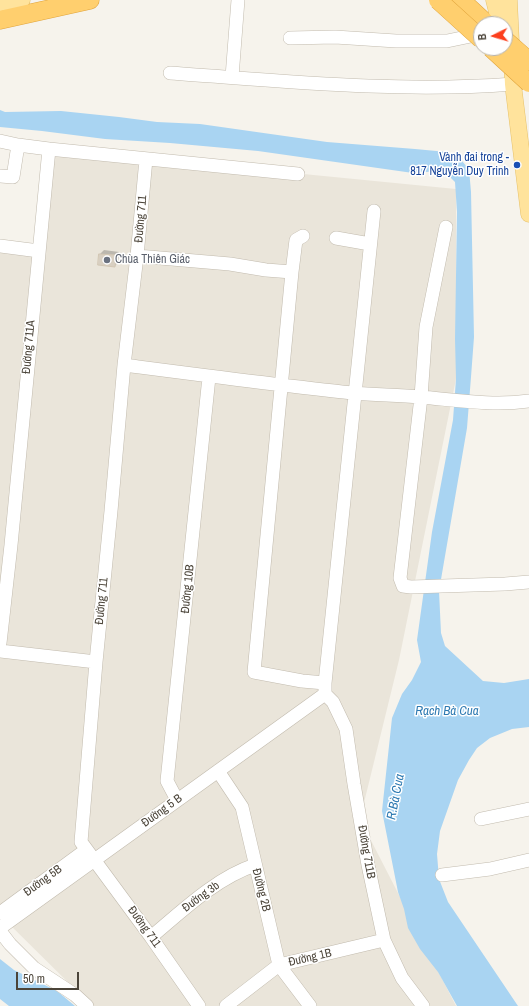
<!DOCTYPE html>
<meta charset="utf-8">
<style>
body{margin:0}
#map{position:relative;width:529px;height:1006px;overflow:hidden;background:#f6f3ec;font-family:"Archivo Narrow",sans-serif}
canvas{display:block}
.north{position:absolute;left:473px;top:16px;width:40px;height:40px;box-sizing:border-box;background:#fff;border:1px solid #b7b4b0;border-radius:50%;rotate:265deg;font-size:11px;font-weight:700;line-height:16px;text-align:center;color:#4b4439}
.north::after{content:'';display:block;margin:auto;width:14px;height:18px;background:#fc3f1d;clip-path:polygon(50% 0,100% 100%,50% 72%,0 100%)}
.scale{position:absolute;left:16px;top:972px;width:63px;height:18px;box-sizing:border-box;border:2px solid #4b4439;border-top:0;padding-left:5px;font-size:12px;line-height:14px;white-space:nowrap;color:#4b4439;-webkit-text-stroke:3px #fff;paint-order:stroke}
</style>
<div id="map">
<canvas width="529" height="1006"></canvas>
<div class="north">B</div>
<div class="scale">50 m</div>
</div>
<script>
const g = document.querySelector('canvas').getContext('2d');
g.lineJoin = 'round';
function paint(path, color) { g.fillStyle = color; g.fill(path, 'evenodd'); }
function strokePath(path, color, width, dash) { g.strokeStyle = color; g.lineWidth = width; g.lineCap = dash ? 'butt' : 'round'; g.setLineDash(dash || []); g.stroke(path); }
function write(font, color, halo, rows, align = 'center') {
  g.font = font + ' "Archivo Narrow",sans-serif'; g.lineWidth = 3; g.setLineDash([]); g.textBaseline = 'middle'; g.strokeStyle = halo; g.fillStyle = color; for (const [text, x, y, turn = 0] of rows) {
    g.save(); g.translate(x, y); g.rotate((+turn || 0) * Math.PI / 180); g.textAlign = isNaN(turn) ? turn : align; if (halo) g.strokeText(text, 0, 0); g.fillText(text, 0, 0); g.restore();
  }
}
paint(new Path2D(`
 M49 149 456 189V379L399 660 360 819 456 1006H92L0 915V246L39 250Z`), '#eae5da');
paint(new Path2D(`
 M0 110 5 112 61 111 119 117 157 122 200 124 327 142 415 149 447 152 461 160 469 169 471 192 474 337 471 377 467 428 439 591 441 633 445 646 483 681 504 683 529 679V727L512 729 490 738 477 748 469 760 458 780 440 831 437 854 439 879 448 902 518 1006H457L438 972 420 949 408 928 404 909 398 892 382 811 392 718 402 694 412 680 421 662 417 640 432 532 453 420 456 379 455 339 457 212 455 182 448 175 439 171 413 173 258 151 170 143 105 139 42 131 0 127Z
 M0 959 14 970 57 991 75 1006H9L0 999Z`), '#a9d4f2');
paint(new Path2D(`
 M104 250 119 252 118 262 115 266 100 254Z`), '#0003');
const building = new Path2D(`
 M99 254 116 255 115 267 98 265Z`);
paint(building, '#d8cfc1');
strokePath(building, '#d3c7b4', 1);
const minor = new Path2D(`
 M290 38 335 37 396 41H447L471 36 481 35
 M170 73C284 81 399 93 513 84
 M232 77 238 0
 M0 141 18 145
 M146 159 137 256 124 365 111 511 96 662 81 842 151 937 199 1006
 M0 176 13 177 18 145 49 149
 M446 227 426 327 421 397 400 578 403 586 411 587 505 584 529 582
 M303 236 296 240 292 272 254 672 302 681 325 683V694
 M336 238 370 244
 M0 246 39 251
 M137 256 230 264 266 270 292 272
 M124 365C201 375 277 385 353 393 376 395 398 395 420 397 456 400 493 406 529 401
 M0 643 11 545 49 149 298 174
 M0 651 96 662
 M325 683 374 211
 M325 694 333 702 346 729 354 784 368 865 384 940 402 978 423 1006
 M218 771 242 807 279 965 310 1006
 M177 800 167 781 209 377
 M481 819 529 809
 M442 875 490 869 529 860
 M0 913 86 850
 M0 928 325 694
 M0 931 10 944 34 968 75 995 87 1006
 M151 937C182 911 216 878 255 865
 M226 1006 279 965 384 940`);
const major = new Path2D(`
 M494 0 500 24
 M509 0 513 84 529 214
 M0 3 22 0`);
const highway = new Path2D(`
 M461 0 487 24
 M0 20 90 0`);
strokePath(minor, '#c2bbae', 14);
strokePath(major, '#e6c16a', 17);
strokePath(highway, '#e0a43c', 19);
strokePath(minor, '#fff', 13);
strokePath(major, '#ffe39c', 16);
strokePath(highway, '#ffcf6e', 18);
const highwayBridge = new Path2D(`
 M438 0 481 39
 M505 40 529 61
 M491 48 529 83`);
strokePath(highwayBridge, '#e0a43c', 19, []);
strokePath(highwayBridge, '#ffcf6e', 18);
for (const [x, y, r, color] of [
 [517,165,4,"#1a4fb4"],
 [107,260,4,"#6b7280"]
]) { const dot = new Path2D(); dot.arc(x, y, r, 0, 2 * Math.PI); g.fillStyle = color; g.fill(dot); strokePath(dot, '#fff', 1.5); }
write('12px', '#164399', '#fff', [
 ["Vành đai trong -",509,158],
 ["817 Nguyễn Duy Trinh",509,172]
], 'right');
write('12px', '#4b4439', '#fff', [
 ["Đường 711",141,219,-85],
 ["Đường 711A",29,347,-85],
 ["Đường 10B",188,589,-84],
 ["Đường 711",102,601,-84],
 ["Đường 5 B",162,811,-36],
 ["Đường 711B",366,852,80],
 ["Đường 5B",43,881,-36],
 ["Đường 2B",261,890,76],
 ["Đường 3b",201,897,-36],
 ["Đường 711",144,927,54],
 ["Đường 1B",310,958,-13]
]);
write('12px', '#5b616d', '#fff', [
 ["Chùa Thiên Giác",115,260]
], 'left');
write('italic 13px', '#2e7ab2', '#fff', [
 ["Rạch Bà Cua",447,712],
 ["R.Bà Cua",396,797,-79]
]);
</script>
